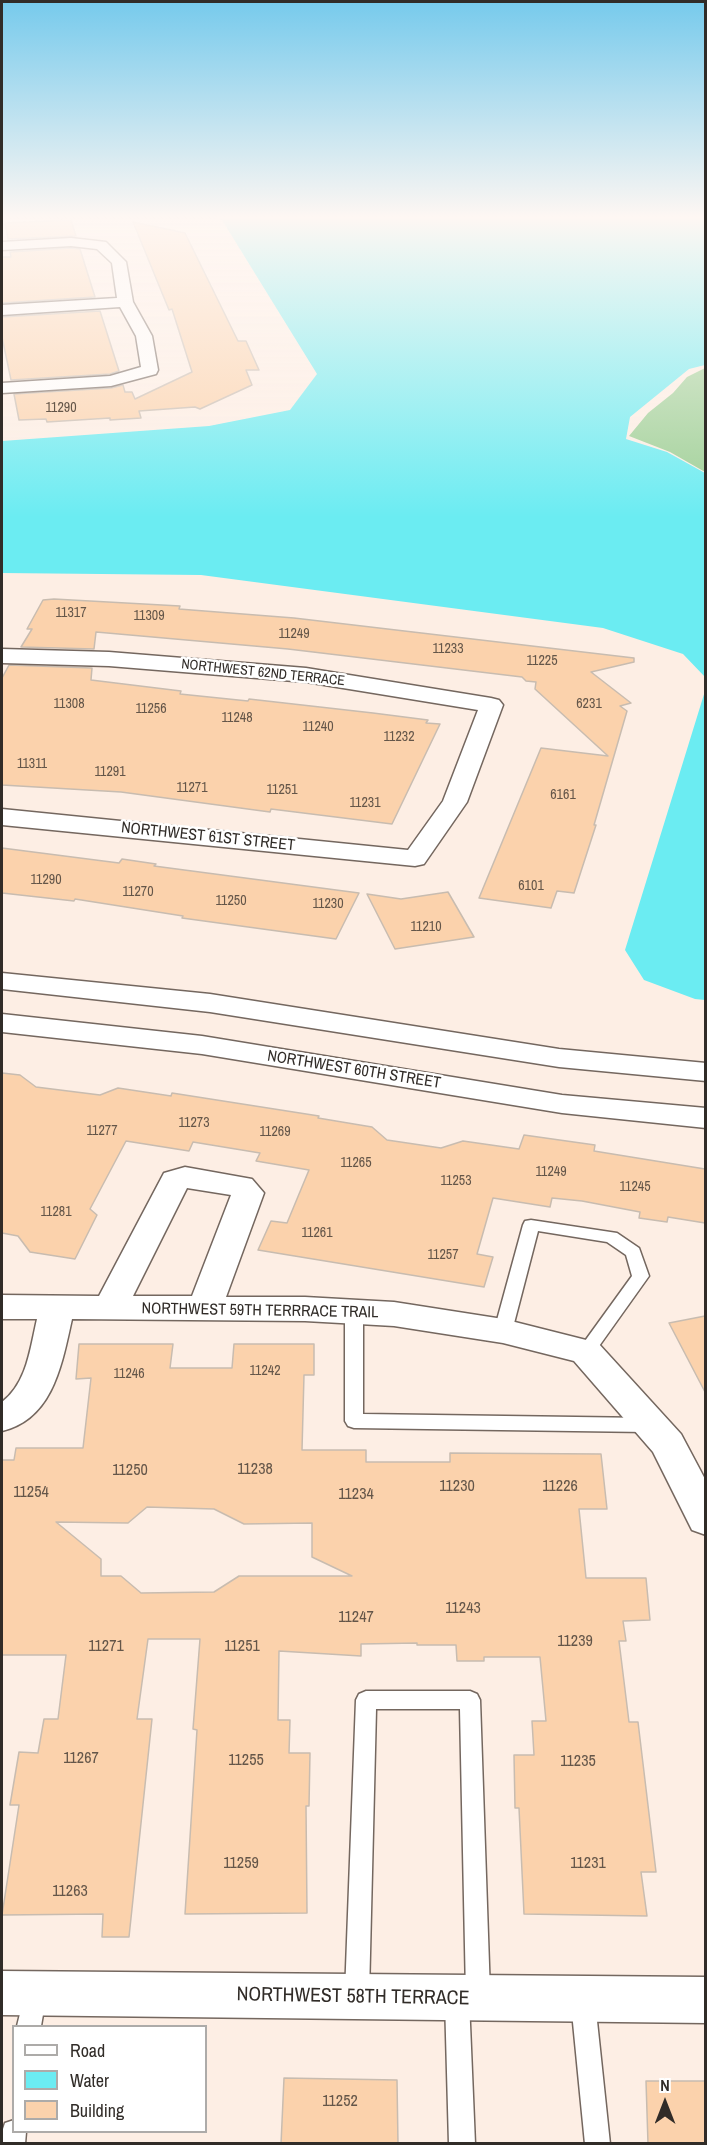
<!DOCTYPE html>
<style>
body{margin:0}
#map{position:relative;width:707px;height:2145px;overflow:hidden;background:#fdeee4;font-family:"Archivo Narrow",sans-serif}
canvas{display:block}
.frame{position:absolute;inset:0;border:3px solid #312c28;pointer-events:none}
.legend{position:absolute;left:12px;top:2025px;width:195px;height:108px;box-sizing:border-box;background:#fff;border:2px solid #adaba9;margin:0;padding:8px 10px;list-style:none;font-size:18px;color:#312c28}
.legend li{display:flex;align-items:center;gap:12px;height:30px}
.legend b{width:30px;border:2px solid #adaba9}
.north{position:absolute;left:635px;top:2073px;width:60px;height:60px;-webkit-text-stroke:4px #fff;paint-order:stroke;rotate:0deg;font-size:16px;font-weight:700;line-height:24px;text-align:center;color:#312c28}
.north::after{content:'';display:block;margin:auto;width:21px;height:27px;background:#312c28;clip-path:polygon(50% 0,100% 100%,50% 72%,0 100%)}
</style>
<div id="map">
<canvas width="707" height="2145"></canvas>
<div class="frame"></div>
<ul class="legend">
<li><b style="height:8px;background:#fff"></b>Road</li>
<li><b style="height:16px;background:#6becf2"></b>Water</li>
<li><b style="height:16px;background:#fbd2ac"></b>Building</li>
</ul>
<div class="north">N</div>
</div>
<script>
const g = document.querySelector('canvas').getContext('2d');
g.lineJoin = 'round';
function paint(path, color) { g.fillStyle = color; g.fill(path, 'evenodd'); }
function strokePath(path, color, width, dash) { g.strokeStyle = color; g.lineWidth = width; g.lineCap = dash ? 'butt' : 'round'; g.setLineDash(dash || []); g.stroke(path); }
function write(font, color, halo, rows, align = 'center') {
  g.font = font + ' "Archivo Narrow",sans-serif'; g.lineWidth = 5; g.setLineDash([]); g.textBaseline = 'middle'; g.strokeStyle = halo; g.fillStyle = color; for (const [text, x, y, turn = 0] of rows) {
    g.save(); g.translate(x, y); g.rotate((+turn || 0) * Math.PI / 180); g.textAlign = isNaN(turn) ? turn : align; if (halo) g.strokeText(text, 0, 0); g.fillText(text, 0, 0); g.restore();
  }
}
paint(new Path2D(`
 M705 368H706L705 472 670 452 629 436 648 413 673 393 687 377Z`), '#9ccf95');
paint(new Path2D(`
 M215 217H705V365L689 369 630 417 626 439 667 452 705 473V677L683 654 603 628 201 575 2 573V441L209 426 290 410 317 374 222 220Z
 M705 691V1000L695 999 644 980 625 950Z`), '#6becf2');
const building = new Path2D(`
 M71 220 76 236 8 239 5 223Z
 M133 222 185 233 238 341H246L259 370H246L252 385 200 409 195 407 139 411 141 418 110 420V418L47 422 46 419 19 420 14 394 111 388 123 385 125 392H132L135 399 192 372 172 309 169 310Z
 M71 248 80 249 95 297 2 303V257H11L10 252Z
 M100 311 119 371 110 374 11 380 2 337V317Z
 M54 599 180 606 179 609 294 618 634 658V662L591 672 631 703 620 706 627 711 594 825H596L574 893 557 891 551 908 479 898 541 748 608 756 535 689 536 682 526 681 522 677 288 649 96 632 94 649 21 647 32 629H27L43 600Z
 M9 665 92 668 91 680 181 691 180 694 248 701 249 699 373 713 428 720 426 723 440 724 392 824 271 809 270 812 121 792 2 785V678Z
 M2 848 119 863 122 859 156 864 154 866 359 893 336 939 182 918 183 916 75 899 74 901 2 893Z
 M448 892 474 937 395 949 367 894 401 899Z
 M2 1073 20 1075 36 1087 100 1095 118 1088 171 1096 172 1093 319 1116 318 1118 372 1127 387 1140 441 1148 463 1141 519 1149 524 1135 595 1145 594 1151 705 1169V1223L668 1217 667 1222 639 1218 640 1212 582 1201 552 1198 550 1207 493 1198 477 1254 493 1257 484 1287 258 1250 271 1221 287 1223 309 1170 256 1161 260 1153 193 1142 189 1151 126 1141 90 1209 97 1215 75 1259 30 1252 18 1236 2 1233Z
 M705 1316V1392L669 1323Z
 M79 1344H173L170 1368H232L234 1344H314V1375H304L302 1450H366V1462H450V1453L601 1454 607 1509H579L586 1578H646L650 1620 623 1621 626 1641H619L629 1722H638L656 1872H641L647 1916 524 1914 519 1808H515L514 1755H534L532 1721H546L540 1657H484V1661H457L456 1645H417V1643L361 1644V1656L279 1651 278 1720H290L289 1753H310L309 1806H306L307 1913 185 1914 197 1730 193 1729 200 1639H148L137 1719H152L129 1937H102L103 1914 2 1915 19 1805H10L19 1752 38 1753 44 1719H58L66 1655H2V1460H14L16 1448H83L91 1378 76 1379ZM147 1507 214 1509 244 1524 312 1523V1557L352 1576H239L214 1592 141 1593 121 1576H101V1559L56 1522 128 1523Z
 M284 2078 397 2080 398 2144H281Z
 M646 2081H705V2144H648Z`);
paint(building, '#fbd2ac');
strokePath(building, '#c8bcb0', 1.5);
const service = new Path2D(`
 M531 1220 617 1233 639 1248 649 1276 592 1356 586 1358 580 1356 577 1352 632 1276 626 1255 607 1242 538 1231 512 1331 509 1335H497L494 1331 523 1225 525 1221Z
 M354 1306 360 1308 363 1312V1414L647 1418 653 1420 656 1425 653 1430 647 1432 354 1428 348 1426 345 1421V1312L348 1308Z
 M366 1691H470L477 1694 480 1700 490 1994 486 2002 478 2005 469 2000 475 2144H449L445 2000 449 1992 457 1989 466 1994 460 1709H376L369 1994 365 2002 357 2005 349 2002 345 1994 356 1700 359 1694Z
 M34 1986 42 1989 46 1997 41 2026H17L26 1989Z
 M583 1991 591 1994 595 2002 610 2144H585L571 2002 575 1994Z
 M14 2120V2132H26L25 2144H2V2132L5 2123Z`);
const minor = new Path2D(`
 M71 238 106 242 126 262 133 302 152 336 158 370 156 374 111 386 2 393V383L110 376 141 367 136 336 120 307 2 315V305L117 298 112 263 97 249 71 246 2 250V242Z
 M2 649 109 652 306 668 491 698 499 700 503 705 467 802 424 864 415 866 2 825V809L408 850 443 801 478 710 306 682 109 666 2 663Z
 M2 973 210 994 559 1049 706 1063V1081L559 1067 210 1012 2 989Z
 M2 1014 202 1036 562 1095 706 1108V1128L562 1113 202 1054 2 1032Z
 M185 1167 252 1179 264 1193 226 1297H305L394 1302 503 1319 598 1343 681 1434 706 1481V1535L692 1530 653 1452 574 1361 503 1343 394 1326 305 1321 72 1319C62 1364 53 1419 2 1431V1402C27 1383 30 1349 37 1319H2V1295L99 1296 164 1173ZM187 1188 231 1195 192 1296H133Z
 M2 1971 706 1977V2023L2 2015Z`);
strokePath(service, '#74675f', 3);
strokePath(minor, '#74675f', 3);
paint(service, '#fff');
paint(minor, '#fff');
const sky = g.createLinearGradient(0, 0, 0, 517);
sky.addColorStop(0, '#76caec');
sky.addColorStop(0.42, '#fef7f3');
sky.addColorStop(1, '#fef7f300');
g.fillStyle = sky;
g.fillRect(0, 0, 707, 517);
write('14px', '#645649', null, [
 ["11290",61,408],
 ["11317",71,613],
 ["11309",149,616],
 ["11249",294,634],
 ["11233",448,649],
 ["11225",542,661],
 ["11308",69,704],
 ["6231",589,704],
 ["11256",151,709],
 ["11248",237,718],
 ["11240",318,727],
 ["11232",399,737],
 ["11311",32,764],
 ["11291",110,772],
 ["11271",192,788],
 ["11251",282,790],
 ["6161",563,795],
 ["11231",365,803],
 ["11290",46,880],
 ["6101",531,886],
 ["11270",138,892],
 ["11250",231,901],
 ["11230",328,904],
 ["11210",426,927],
 ["11273",194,1123],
 ["11277",102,1131],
 ["11269",275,1132],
 ["11265",356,1163],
 ["11249",551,1172],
 ["11253",456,1181],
 ["11245",635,1187],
 ["11281",56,1212],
 ["11261",317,1233],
 ["11257",443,1255],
 ["11242",265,1371],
 ["11246",129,1374]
]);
write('14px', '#312c28', '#fff', [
 ["NORTHWEST 62ND TERRACE",263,673,6]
]);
write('16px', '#312c28', '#fff', [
 ["NORTHWEST 61ST STREET",208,837,6],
 ["NORTHWEST 60TH STREET",354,1070,9],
 ["NORTHWEST 59TH TERRRACE TRAIL",260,1311,1]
]);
write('16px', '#645649', null, [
 ["11238",255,1470],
 ["11250",130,1471],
 ["11230",457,1487],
 ["11226",560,1487],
 ["11254",31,1493],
 ["11234",356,1495],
 ["11243",463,1609],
 ["11247",356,1618],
 ["11239",575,1642],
 ["11271",106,1647],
 ["11251",242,1647],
 ["11267",81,1759],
 ["11255",246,1761],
 ["11235",578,1762],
 ["11259",241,1864],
 ["11231",588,1864],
 ["11263",70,1892],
 ["11252",340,2102]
]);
write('20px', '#312c28', '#fff', [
 ["NORTHWEST 58TH TERRACE",353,1997,1]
]);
</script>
